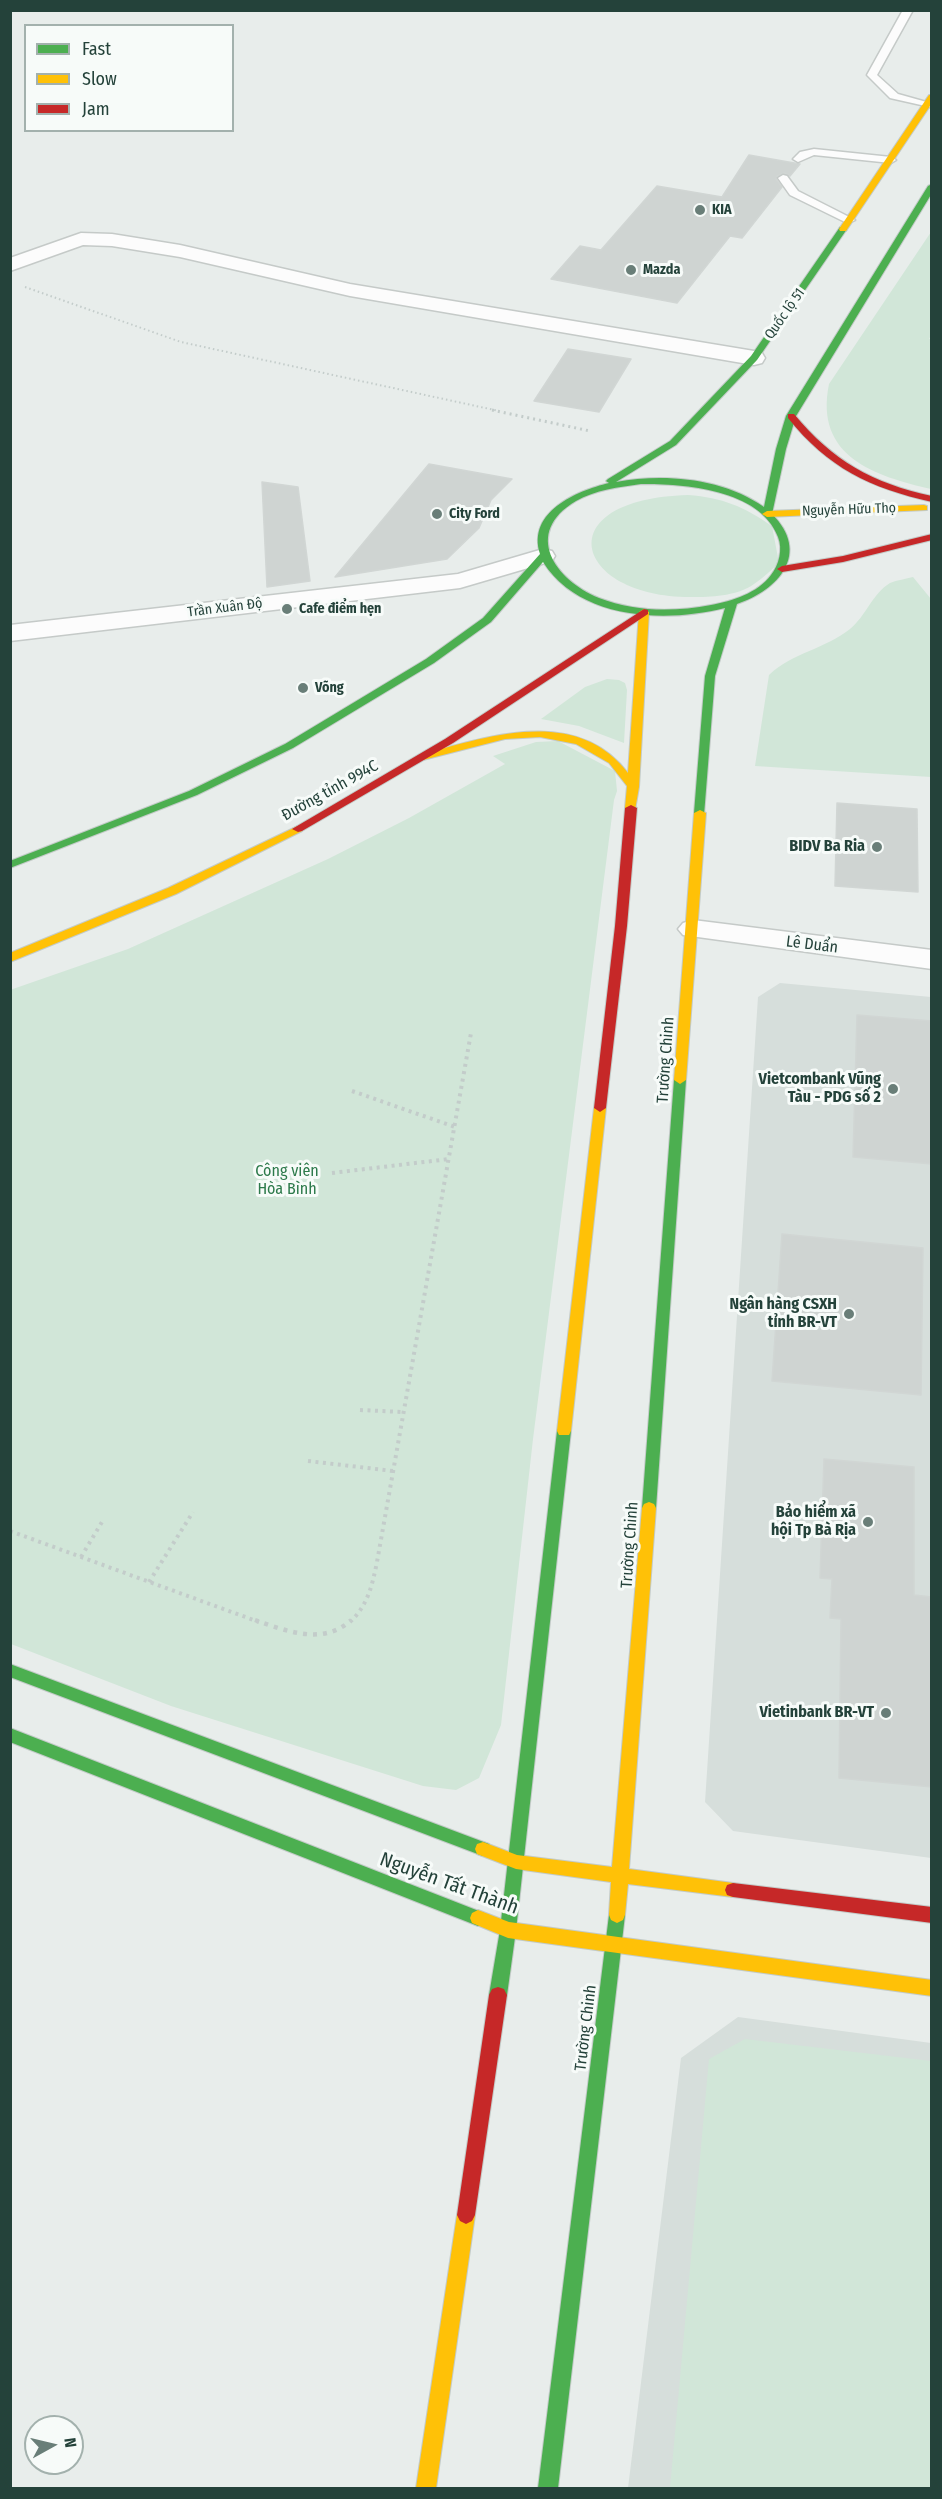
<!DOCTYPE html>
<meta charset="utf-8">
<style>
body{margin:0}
#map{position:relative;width:942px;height:2499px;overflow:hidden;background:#e8edeb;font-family:"Fira Sans Condensed",sans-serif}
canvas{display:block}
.frame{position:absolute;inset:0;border:12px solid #24423a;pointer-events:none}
.legend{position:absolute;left:24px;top:24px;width:210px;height:108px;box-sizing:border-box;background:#f7fbf9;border:2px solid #a3b1ad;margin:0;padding:8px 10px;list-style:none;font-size:18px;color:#24423a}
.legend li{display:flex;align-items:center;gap:12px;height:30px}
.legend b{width:30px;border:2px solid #a3b1ad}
.north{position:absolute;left:24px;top:2415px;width:60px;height:60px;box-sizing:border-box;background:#f7fbf9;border:2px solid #a3b1ad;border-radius:50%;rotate:82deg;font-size:16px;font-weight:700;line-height:24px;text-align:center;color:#24423a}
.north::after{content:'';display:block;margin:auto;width:21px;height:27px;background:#697e78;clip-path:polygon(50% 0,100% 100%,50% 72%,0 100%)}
</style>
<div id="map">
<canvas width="942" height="2499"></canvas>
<div class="frame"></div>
<ul class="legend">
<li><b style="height:8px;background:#4caf50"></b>Fast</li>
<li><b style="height:8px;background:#ffc107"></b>Slow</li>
<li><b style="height:8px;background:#c62828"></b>Jam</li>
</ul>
<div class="north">N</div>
</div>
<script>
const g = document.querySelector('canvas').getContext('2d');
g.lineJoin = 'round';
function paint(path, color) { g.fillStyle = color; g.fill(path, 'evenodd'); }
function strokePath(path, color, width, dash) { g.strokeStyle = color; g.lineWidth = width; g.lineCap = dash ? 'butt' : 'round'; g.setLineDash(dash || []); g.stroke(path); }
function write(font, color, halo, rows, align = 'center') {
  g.font = font + ' "Fira Sans Condensed",sans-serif'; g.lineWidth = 6; g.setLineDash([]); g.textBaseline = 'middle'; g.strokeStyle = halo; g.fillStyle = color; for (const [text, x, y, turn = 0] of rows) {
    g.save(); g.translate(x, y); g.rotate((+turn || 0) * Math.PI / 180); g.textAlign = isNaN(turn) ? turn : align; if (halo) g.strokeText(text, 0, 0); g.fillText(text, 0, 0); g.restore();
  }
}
paint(new Path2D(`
 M780 983 931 997V1858L733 1831 705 1802 758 997Z
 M738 2017 931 2043V2488H628L681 2058Z`), '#d6dedb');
paint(new Path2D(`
 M931 232 932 337 929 338 932 342 931 489C875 476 814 457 829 384Z
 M688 495C723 498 743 506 772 526L779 563C771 570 763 578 754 584 739 595 715 597 696 597 574 600 544 499 688 495Z
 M913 577 931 599V777L755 766 769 675C792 653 825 649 850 629 866 616 872 594 890 583 897 580 906 579 913 577Z
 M607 679 619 680 625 683 627 690 624 743 579 726 541 719 585 687Z
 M558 741 615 771 617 791 614 800 533 1439 501 1725 479 1778 456 1790 423 1786 171 1706 11 1644 10 990 128 949 328 859 409 818 505 764 493 756 536 742Z
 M745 2039 931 2061V2488H670L709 2059Z`), '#d1e6d8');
const building = new Path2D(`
 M749 155 800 164 790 176 784 173 777 176 776 179 782 187 742 238 730 236 677 303 551 279 580 246 601 250 657 186 722 197Z
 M568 349 631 359 599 412 534 401Z
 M429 464 512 479 491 500 479 528 447 559 335 577Z
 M262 482 298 487 310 581 267 587Z
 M837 803 917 809 918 892 835 886Z
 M857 1015 932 1021V1164L853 1157Z
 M782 1234 923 1248 921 1395 772 1381Z
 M824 1459 914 1467V1595L932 1597V1787L839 1778 841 1619 830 1618 832 1579 820 1578Z`);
paint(building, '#cfd4d2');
strokePath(building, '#d1d6d4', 1.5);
const lane = new Path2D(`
 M903 10H913L877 75 898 94 930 103V107L890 98 867 75Z
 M814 149 891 157 896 160 891 163 814 155 798 162 793 159 800 152Z
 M783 175 787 176 798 191 855 220 849 223 845 222 790 195 778 178Z`);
const street = new Path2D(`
 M81 233 112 234 180 245 350 284 754 351 762 353 765 358 762 363 754 365 350 296 180 257 112 246 83 245 10 271V258Z
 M543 549 552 551 555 556 552 561 460 588 10 641V625L458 574Z
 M693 920 932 950V969L683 935 678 929 683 923Z`);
const fast = new Path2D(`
 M932 184V193L796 416 786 449 772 514C811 553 779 590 737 604L715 676 704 815H696L694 813 705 676 725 608C665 623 580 620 543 562L491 622 434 663 293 748 197 795 10 868V861L189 791 285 744 426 659 483 618 540 554C527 512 576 491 609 483L606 481 608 479 670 441 751 356 840 227H846L847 229 757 360 676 445 616 482C664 473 723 478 764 507L776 449 786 416 928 186ZM641 484C684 484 760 489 778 537 783 549 779 565 771 575 758 593 732 601 711 605 674 612 635 612 599 598 555 580 522 533 576 501 595 490 619 487 641 484Z
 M680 1076 686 1080 656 1508 654 1512 649 1514 644 1512 642 1508 674 1080Z
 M564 1425 569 1427 571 1431 516 1930 507 1995 504 2001 498 2003 492 2001 489 1995 500 1930 557 1431 559 1427Z
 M10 1664 489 1844 491 1849 489 1854 483 1856 10 1677Z
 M10 1728 484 1913 486 1918 484 1923 478 1926 10 1742Z
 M617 1907 623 1910 625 1915 558 2488H538L609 1915 611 1910Z`);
const slow = new Path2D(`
 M929 95H932V103L846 231H840L839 229Z
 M924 505 927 506V510L767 517 762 514 767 511Z
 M644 609 649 612 639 787 635 810H627L625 808 627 786 609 763 576 744 540 737 505 739 423 760 417 757 419 755C487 737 576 705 628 773L639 612Z
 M700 810 706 813 686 1080 680 1084 674 1080 694 813Z
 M298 826 302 827V831L176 894 10 962V953L168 888Z
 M600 1104 606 1108 571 1431 569 1435H559L557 1431 594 1108Z
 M649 1502 654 1504 656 1508 629 1869 733 1883 739 1885 741 1890 739 1895 733 1897 628 1884 625 1915 623 1920 617 1923 611 1920 609 1915 611 1882 516 1869 477 1854 475 1849 477 1844 483 1842 517 1855 612 1867 642 1508 644 1504Z
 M478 1910 509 1922 932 1980V1996L508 1938 472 1923 470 1918 472 1913Z
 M466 2206 472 2209 475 2215 436 2488H416L457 2215 460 2209Z`);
const jam = new Path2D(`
 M788 414H794C833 461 872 483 932 496V502C870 488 828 468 788 418Z
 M932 534V540L843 562 782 572 777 569 782 566 843 556Z
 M644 609 648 610V614L453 743 302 831 298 832 292 829 445 739Z
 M631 805 637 808 627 926 606 1108 600 1112 594 1108 615 926 625 808Z
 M733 1883 932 1907V1923L733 1897 727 1895 725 1890 727 1885Z
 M498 1987 504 1989 507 1995 475 2215 472 2221 466 2224 460 2221 457 2215 489 1995 492 1989Z`);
strokePath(lane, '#c5cac8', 3);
strokePath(street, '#c5cac8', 3);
strokePath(fast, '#c3cbc8', 2);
strokePath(slow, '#c3cbc8', 2);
strokePath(jam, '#c3cbc8', 2);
strokePath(new Path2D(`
 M25 287 181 342 499 411`), '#c3ccca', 2, [1.5, 3]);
strokePath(new Path2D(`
 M492 410 590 431`), '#c3ccca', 3, [2, 4]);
strokePath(new Path2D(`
 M352 1091 455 1127
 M332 1173 449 1159
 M360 1410 403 1412
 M308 1461 393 1471
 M10 1531 259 1622
 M81 1557 102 1522
 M149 1582 193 1512
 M350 1622C368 1605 372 1586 377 1562L471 1033`), '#c3ccca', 4, [3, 4.5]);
strokePath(new Path2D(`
 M255 1620C286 1631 324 1646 351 1620`), '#c3ccca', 4.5, [4, 6]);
paint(lane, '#fcfcfc');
paint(street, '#fcfcfc');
paint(fast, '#4caf50');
paint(slow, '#ffc107');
paint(jam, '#c62828');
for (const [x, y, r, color] of [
 [700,210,6,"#697e78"],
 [631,270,6,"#697e78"],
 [437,514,6,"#697e78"],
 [287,609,6,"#697e78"],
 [303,688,6,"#697e78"],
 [877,847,6,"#697e78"],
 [893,1089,6,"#697e78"],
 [849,1314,6,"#697e78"],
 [868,1522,6,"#697e78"],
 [886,1713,6,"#697e78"]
]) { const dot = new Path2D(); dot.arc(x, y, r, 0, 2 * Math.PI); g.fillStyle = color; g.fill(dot); strokePath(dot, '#f7fbf9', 2); }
write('bold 14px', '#24423a', '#f7fbf9', [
 ["KIA",712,210],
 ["Mazda",643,270],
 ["City Ford",449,514],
 ["Cafe điểm hẹn",299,609],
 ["Võng",315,688]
], 'left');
write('14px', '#24423a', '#f7fbf9', [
 ["Quốc lộ 51",785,314,-55],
 ["Nguyễn Hữu Thọ",849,510,-2],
 ["Trần Xuân Độ",225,608,-7]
]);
write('16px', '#24423a', '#f7fbf9', [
 ["Đường tỉnh 994C",330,791,-29],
 ["Lê Duẩn",812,945,7],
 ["Trường Chinh",666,1060,-86],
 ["Trường Chinh",630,1545,-86],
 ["Trường Chinh",586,2028,-83]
]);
write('bold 16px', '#24423a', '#f7fbf9', [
 ["BIDV Ba Ria",865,847],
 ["Vietcombank Vũng",881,1080],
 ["Tàu - PDG số 2",881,1098],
 ["Ngân hàng CSXH",837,1305],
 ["tỉnh BR-VT",837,1323],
 ["Bảo hiểm xã",856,1513],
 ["hội Tp Bà Rịa",856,1531],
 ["Vietinbank BR-VT",874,1713]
], 'right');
write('16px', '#2d7a4b', '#f7fbf9', [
 ["Công viên",287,1172],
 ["Hòa Bình",287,1190]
]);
write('20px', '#24423a', '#f7fbf9', [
 ["Nguyễn Tất Thành",449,1884,20]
]);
</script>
